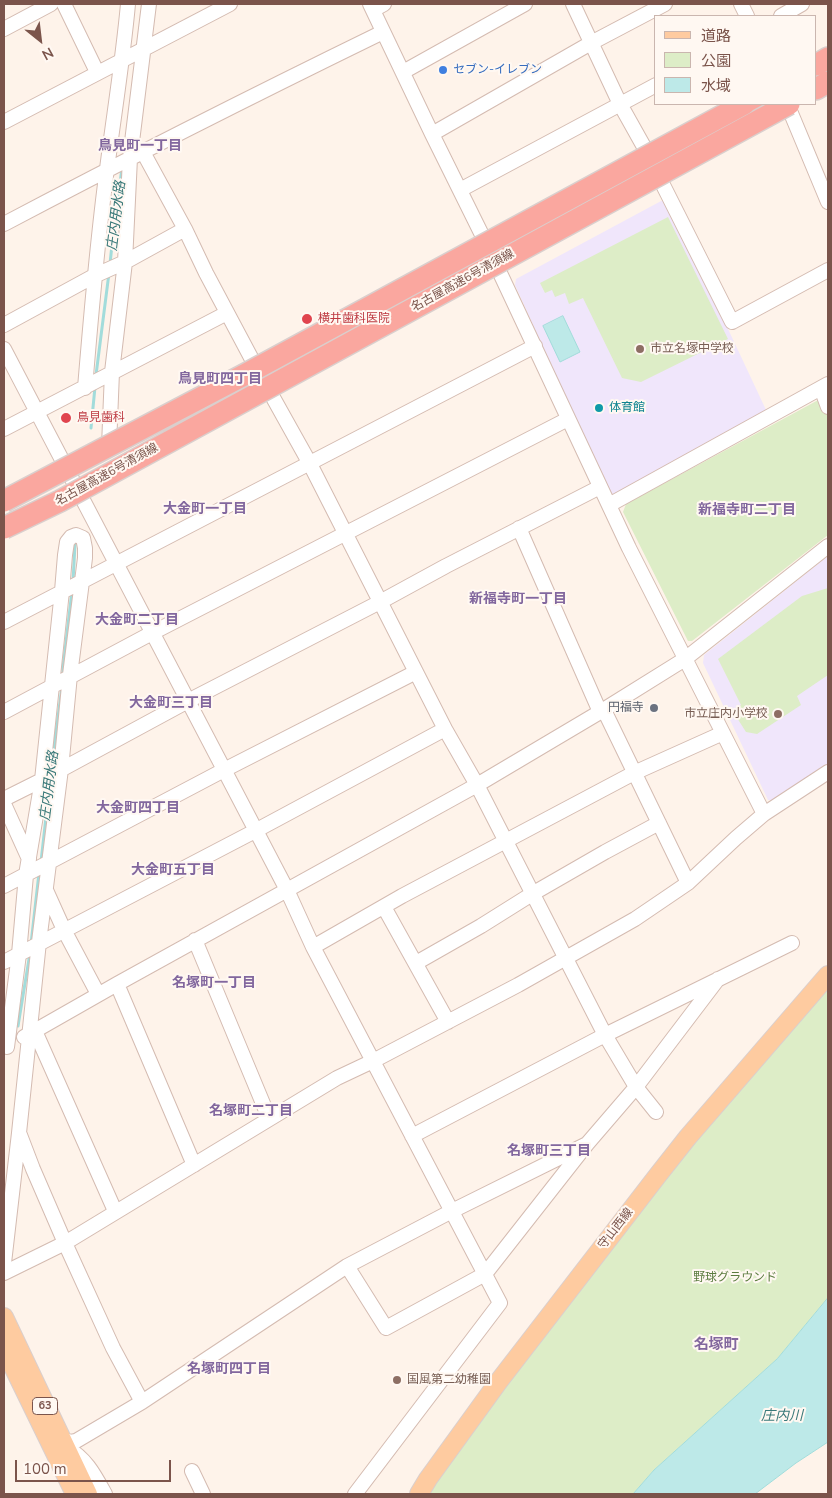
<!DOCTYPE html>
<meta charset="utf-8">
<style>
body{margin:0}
#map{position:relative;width:832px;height:1498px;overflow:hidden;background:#fef3ea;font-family:"Nunito Sans","Noto Sans JP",sans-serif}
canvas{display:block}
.frame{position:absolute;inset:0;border:5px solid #7b544b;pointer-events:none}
.legend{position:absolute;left:654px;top:15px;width:162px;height:90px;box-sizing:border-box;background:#fff8f2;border:1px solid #cab6af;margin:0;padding:6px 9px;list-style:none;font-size:15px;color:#7b544b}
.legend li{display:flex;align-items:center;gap:10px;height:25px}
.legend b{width:25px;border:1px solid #cab6af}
.north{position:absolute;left:15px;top:15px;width:50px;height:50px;-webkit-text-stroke:4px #fff8f2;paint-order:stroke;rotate:151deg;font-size:14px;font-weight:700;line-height:20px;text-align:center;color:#7b544b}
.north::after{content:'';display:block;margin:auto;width:18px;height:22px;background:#7b544b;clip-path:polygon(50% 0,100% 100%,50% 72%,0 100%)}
.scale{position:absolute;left:15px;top:1460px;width:156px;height:22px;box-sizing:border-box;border:2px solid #7b544b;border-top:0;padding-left:6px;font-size:15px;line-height:18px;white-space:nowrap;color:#7b544b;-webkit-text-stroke:4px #fff8f2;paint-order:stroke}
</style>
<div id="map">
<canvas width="832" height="1498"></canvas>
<div class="frame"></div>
<ul class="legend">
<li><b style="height:6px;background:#fecba0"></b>道路</li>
<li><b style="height:14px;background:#ddedc7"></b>公園</li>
<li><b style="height:14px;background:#bde9e8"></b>水域</li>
</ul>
<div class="north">N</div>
<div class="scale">100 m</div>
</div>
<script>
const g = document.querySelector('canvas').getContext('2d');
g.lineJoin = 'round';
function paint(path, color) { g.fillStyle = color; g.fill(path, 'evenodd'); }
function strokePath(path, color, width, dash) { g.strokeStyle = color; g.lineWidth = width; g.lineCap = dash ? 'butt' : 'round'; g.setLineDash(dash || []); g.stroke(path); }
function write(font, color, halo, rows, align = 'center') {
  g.font = font + ' "Nunito Sans","Noto Sans JP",sans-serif'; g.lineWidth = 4; g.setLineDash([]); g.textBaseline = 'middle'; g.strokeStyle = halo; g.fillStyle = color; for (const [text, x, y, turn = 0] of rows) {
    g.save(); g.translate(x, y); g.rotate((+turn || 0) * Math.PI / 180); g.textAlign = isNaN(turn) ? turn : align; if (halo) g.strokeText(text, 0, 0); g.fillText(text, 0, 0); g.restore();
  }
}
paint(new Path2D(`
 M663 200 668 201 767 412 613 496 609 494 515 285 516 279Z
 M828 556V765L775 800H768L703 663 704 655Z`), '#f0e6fb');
paint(new Path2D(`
 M668 217 728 339 641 382 622 378 583 298 569 304 565 293 555 297 552 290 545 293 540 283Z
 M822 398 828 414V535L692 641H688L623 512 626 504Z
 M828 588V675L797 696 801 705 757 734 746 732 732 710 741 705 718 659 802 596Z
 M828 975V1298L777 1359 654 1470 633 1494H419L499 1381Z`), '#ddedc7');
const water = new Path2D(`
 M563 316 580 352 560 362 543 326Z
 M828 1298V1442L796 1463 755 1494H633L654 1470 777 1359Z`);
paint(water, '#bde9e8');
strokePath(water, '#a2dcdb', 1);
strokePath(new Path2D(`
 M110 264 113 235 122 168
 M96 375 109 273
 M91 428 95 387
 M73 582 75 544
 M63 676V668L72 591
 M51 770 62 687
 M41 862 50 781
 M31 944 39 873
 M18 1026 30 953`), '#a2dcdb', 3);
const minor = new Path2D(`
 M64 4 97 72
 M370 4 432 134 485 241 629 548 764 814
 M573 4 620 104 648 154
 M741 4 747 16
 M373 10 384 4
 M781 16 802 4
 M4 29 51 4
 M403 72 525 4
 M788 106 828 202
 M4 122 230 4
 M432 134 591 43 665 4
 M143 152 185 229 206 273 256 367 309 462 445 729 477 785 605 1035 636 1087 656 1112
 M659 177 732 322 828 270
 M460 190 656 85
 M4 224C129 158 256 94 383 32
 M4 325 94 276 125 262 185 229
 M4 349 287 890 313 947 500 1303 355 1494
 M85 388C91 315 97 242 107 169 114 114 123 59 128 4
 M821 388 828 407
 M4 429 227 313
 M109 446 112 372 125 262 130 158 149 4
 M609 505 828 384
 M519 528 600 712
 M4 622 535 346
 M604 710 688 883
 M4 712 152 633 568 419
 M4 799 42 780 188 701 380 602 446 566 600 487
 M4 804 29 859
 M4 886 224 770 416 672
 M46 890 64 930 98 994
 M384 907 448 1022
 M195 940 269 1118
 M313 947 402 896 634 773 723 733
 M4 962 255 831 445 729
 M416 963 481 926 532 894 605 852 659 823
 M117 984 194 1165
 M35 1031 115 1211
 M24 1037 117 984 477 785 600 712 685 659 828 546
 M20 1135 33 1169 65 1243 113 1348 142 1402
 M412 1136 605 1035 792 943
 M4 1263 19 1133 39 942 61 769 70 675 85 558V548L83 538 76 535 71 537 67 542 65 555 62 591 42 780 26 875 19 954 7 1047
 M347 1266 386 1328 485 1274 587 1144 636 1087 718 979
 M4 1273 65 1243 337 1078 373 1061 518 985 635 919 688 883 736 838 764 814 828 772
 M63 1439 70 1442 76 1441 142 1402 347 1266 452 1211 587 1144
 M67 1448C86 1458 95 1476 105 1494
 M192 1471 203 1494`);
const major = new Path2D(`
 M4 1317 88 1494
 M4 1348 75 1494
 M419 1494 428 1479 499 1381 658 1175 688 1137 828 975`);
const highway = new Path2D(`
 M816 65 828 58
 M816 89 828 82
 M721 128 768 104`);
strokePath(minor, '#d4bbb1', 16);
strokePath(major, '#dacfcd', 20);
strokePath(highway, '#dacfcd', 24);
strokePath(minor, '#fff', 14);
strokePath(major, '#fecba0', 18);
strokePath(highway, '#faa79f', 21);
const highwayBridge = new Path2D(`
 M4 501 246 374 744 104
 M4 528 60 501 789 104`);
strokePath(highwayBridge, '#dacfcd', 24, []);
strokePath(highwayBridge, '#faa79f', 21);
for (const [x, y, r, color] of [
 [443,70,5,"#3f7fe0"],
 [307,319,6,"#e0444e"],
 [640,349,5,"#8d6e63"],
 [599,408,5,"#0f9aa8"],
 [66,418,6,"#e0444e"],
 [654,708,5,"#6b7280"],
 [778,714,5,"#8d6e63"],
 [397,1380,5,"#8d6e63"]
]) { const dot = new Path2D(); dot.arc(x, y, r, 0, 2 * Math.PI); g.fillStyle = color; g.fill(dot); strokePath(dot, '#fff8f2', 2); }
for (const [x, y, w] of [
 [45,1406,25]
]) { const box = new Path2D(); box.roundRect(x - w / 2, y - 8.5, w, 17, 4); g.fillStyle = '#fff8f2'; g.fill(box); strokePath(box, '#7b544b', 1); }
write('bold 11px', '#7b544b', null, [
 ["63",45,1406]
]);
write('12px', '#366cbe', '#fff8f2', [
 ["セブン-イレブン",453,70]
], 'left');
write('12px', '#7b544b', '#fff8f2', [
 ["名古屋高速6号清須線",463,281,-29],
 ["名古屋高速6号清須線",107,475,-29],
 ["守山西線",616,1229,-52]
]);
write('12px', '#be3a42', '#fff8f2', [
 ["横井歯科医院",318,319],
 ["鳥見歯科",77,418]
], 'left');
write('12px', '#785e54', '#fff8f2', [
 ["市立名塚中学校",650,349],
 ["市立庄内小学校",768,714,"right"],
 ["国風第二幼稚園",407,1380]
], 'left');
write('12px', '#0d838f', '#fff8f2', [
 ["体育館",609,408]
], 'left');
write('12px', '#5b616d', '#fff8f2', [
 ["円福寺",644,708]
], 'right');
write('12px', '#5b7b3f', '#fff8f2', [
 ["野球グラウンド",735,1278]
]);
write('bold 14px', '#82679e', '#fff8f2', [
 ["鳥見町一丁目",140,147],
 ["鳥見町四丁目",220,380],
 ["大金町一丁目",205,510],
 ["新福寺町二丁目",747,511],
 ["新福寺町一丁目",518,600],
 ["大金町二丁目",137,621],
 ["大金町三丁目",171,704],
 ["大金町四丁目",138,809],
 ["大金町五丁目",173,871],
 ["名塚町一丁目",214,984],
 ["名塚町二丁目",251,1112],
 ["名塚町三丁目",549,1152],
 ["名塚町四丁目",229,1370]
]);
write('italic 14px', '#3a7979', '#fff8f2', [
 ["庄内用水路",117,216,-83],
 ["庄内用水路",50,786,-83],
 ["庄内川",782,1417]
]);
write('bold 15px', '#82679e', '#fff8f2', [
 ["名塚町",716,1345]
]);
</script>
